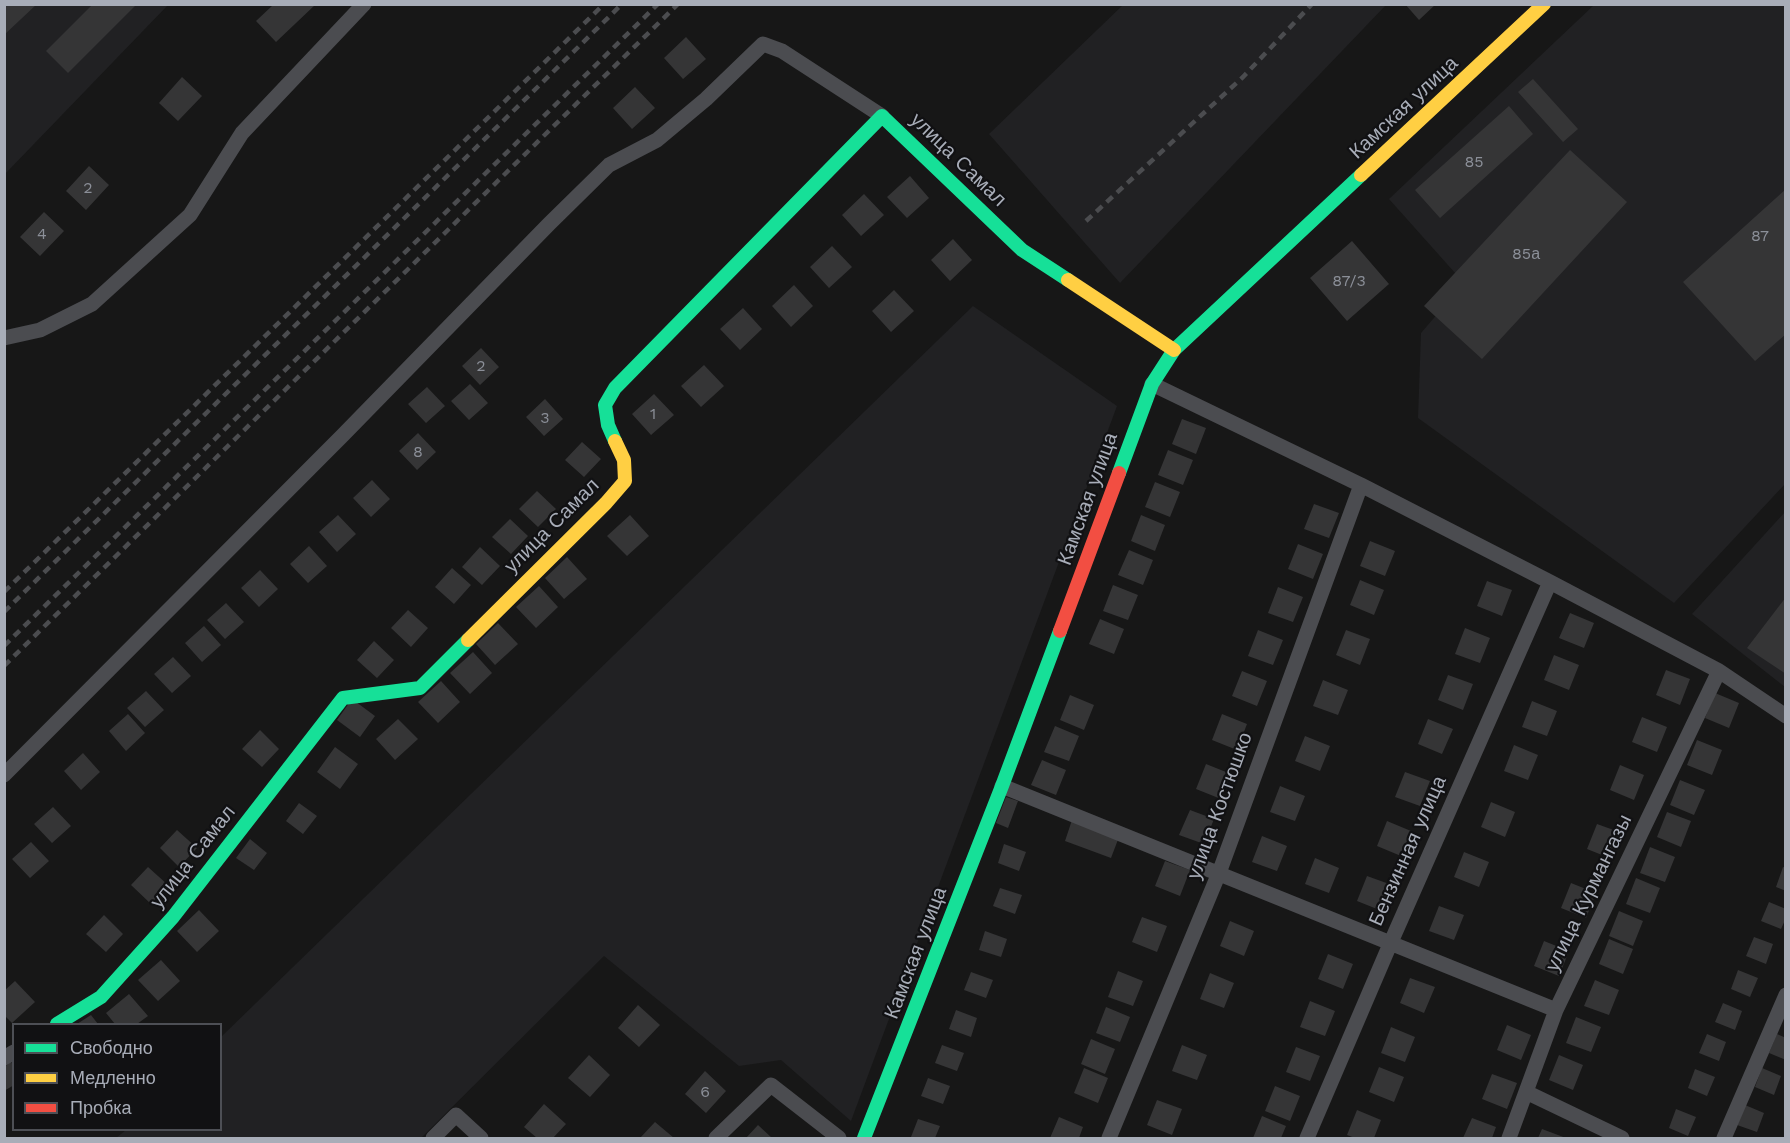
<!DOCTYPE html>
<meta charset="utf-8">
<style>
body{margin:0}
#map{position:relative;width:1790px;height:1143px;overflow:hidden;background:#171717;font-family:"Work Sans",sans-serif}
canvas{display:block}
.frame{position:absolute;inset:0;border:6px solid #a8adb8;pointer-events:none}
.legend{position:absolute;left:12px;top:1023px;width:210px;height:108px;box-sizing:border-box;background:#111113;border:2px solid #4d4f55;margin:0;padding:8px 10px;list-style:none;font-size:18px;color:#a8adb8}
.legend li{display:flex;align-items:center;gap:12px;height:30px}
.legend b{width:30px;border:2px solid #4d4f55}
</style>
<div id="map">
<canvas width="1790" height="1143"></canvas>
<div class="frame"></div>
<ul class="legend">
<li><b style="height:8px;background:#16e098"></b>Свободно</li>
<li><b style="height:8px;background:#ffcf43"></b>Медленно</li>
<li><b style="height:8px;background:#f24e42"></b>Пробка</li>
</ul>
</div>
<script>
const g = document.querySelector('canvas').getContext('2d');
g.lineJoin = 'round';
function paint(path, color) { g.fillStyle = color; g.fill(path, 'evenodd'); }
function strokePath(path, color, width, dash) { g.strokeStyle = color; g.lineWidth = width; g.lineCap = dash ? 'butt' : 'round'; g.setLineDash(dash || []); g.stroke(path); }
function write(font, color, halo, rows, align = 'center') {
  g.font = font + ' "Work Sans",sans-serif'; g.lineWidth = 4.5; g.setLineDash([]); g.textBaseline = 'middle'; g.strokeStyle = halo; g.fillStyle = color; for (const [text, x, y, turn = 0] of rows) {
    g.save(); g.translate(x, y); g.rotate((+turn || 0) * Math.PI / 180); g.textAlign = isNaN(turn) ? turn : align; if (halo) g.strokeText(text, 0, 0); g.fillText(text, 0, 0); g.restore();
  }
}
paint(new Path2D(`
 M1124 4 1386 5 1120 283 989 134Z
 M5 5H168L5 174Z
 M1594 5H1785V484L1674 603 1418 418 1421 333 1464 283 1389 199Z
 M973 306 1117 406 851 1121 781 1060 739 1066 604 956 421 1138H116L126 1130H220L221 1037Z
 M1785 512V687L1692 614Z`), '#212123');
paint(new Path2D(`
 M4 4H37L4 35Z
 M93 4H137L68 73 46 51Z
 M1405 4H1436L1419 20Z
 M273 5H315L276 42 256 21Z
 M686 37 706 59 683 79 664 58Z
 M182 77 202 96 178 121 159 103Z
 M1533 79 1578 129 1563 142 1518 92Z
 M635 87 655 108 632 129 613 108Z
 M1509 106 1533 134 1440 218 1415 190Z
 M1570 150 1627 202 1482 359 1424 306Z
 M89 166 109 185 86 210 66 191Z
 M910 176 929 198 907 218 887 197Z
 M1786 189V334L1755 361 1683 282Z
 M864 194 884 215 861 236 842 215Z
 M44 212 64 231 40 256 20 237Z
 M953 239 972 260 950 281 931 260Z
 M1352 241 1389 284 1347 321 1310 278Z
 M832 246 852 267 829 288 810 267Z
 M794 285 813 306 791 327 772 306Z
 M894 290 914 311 891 332 872 311Z
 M743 308 762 329 740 350 720 329Z
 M481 348 499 367 480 385 462 366Z
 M704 365 724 386 701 407 681 386Z
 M470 384 488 403 469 420 451 401Z
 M427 387 445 406 426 423 408 404Z
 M654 394 674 415 651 435 632 414Z
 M545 399 563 419 544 436 526 417Z
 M1182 419 1206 428 1196 454 1172 444Z
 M418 433 436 452 417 470 399 451Z
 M582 442 601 459 584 477 565 460Z
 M1168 450 1193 460 1183 485 1158 475Z
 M372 480 390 499 371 517 353 498Z
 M1155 482 1180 492 1170 517 1145 507Z
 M537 491 556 509 538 527 519 509Z
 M1314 504 1339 513 1329 538 1304 529Z
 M338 515 356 534 337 552 319 532Z
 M630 515 649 536 627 556 607 536Z
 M1141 515 1165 525 1155 551 1131 541Z
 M510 519 528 536 511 554 492 537Z
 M1370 541 1395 551 1385 576 1360 566Z
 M1298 544 1323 554 1313 579 1288 569Z
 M309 546 327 566 308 583 290 564Z
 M480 547 500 566 482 585 462 567Z
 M1129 550 1153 560 1143 585 1118 575Z
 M567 557 587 579 564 599 545 578Z
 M452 568 471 585 454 604 435 587Z
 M260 570 278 589 259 607 241 588Z
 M1360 580 1384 590 1374 615 1350 605Z
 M1487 581 1512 590 1502 616 1477 606Z
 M1113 585 1138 595 1128 620 1103 611Z
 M539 586 558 607 536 628 516 607Z
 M1278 587 1303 597 1293 622 1268 613Z
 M1786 597V674L1747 648Z
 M226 603 244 622 225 639 207 620Z
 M408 610 428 628 411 647 391 628Z
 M1570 613 1594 623 1584 648 1559 638Z
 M1100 619 1124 629 1114 654 1089 644Z
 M498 623 518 644 495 665 476 644Z
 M204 626 221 645 202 662 185 643Z
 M1465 628 1490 638 1480 663 1455 654Z
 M1258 630 1283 640 1273 665 1248 656Z
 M1346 630 1370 639 1360 665 1336 655Z
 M374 641 394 660 377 678 357 660Z
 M473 652 492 673 470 694 450 673Z
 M1554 655 1579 665 1569 690 1544 680Z
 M173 657 191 676 172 693 154 674Z
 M1666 670 1690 679 1680 705 1656 695Z
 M1242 671 1267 681 1257 706 1232 696Z
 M1448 675 1473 684 1463 710 1438 700Z
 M1323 680 1348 690 1338 715 1313 706Z
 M441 681 460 702 438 723 418 702Z
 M146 691 164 710 145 727 127 708Z
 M1715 693 1739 703 1729 728 1705 718Z
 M1070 695 1094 705 1084 730 1060 720Z
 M352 699 375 716 360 737 337 720Z
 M1532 701 1557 711 1547 736 1522 727Z
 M128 714 145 733 126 751 109 731Z
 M1222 714 1247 724 1237 750 1212 740Z
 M1642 717 1667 727 1657 752 1632 742Z
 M398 719 418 739 395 760 376 739Z
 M1428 719 1453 729 1442 754 1418 744Z
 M1055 726 1079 736 1069 761 1044 752Z
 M260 730 279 749 262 767 242 749Z
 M1305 736 1330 746 1320 771 1295 761Z
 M1697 740 1722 750 1712 775 1687 765Z
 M1514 745 1538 755 1528 780 1504 771Z
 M335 747 358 764 340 789 317 772Z
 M83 753 100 772 81 790 64 771Z
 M1042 760 1066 770 1056 795 1031 785Z
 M1206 764 1231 774 1221 799 1196 789Z
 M1620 765 1644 775 1634 800 1610 790Z
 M1405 772 1430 781 1420 806 1395 797Z
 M1680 780 1705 790 1694 815 1670 805Z
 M1280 786 1305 796 1295 821 1270 812Z
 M1006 797 1018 801 1008 828 996 823Z
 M1491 802 1515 812 1505 837 1481 827Z
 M299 803 317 816 303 834 286 821Z
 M53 807 71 826 52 843 34 824Z
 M1190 810 1214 819 1204 844 1179 835Z
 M1667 812 1691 821 1681 847 1657 837Z
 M1072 820 1119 837 1111 858 1065 841Z
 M1387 821 1411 831 1401 856 1377 846Z
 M1597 824 1622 833 1612 859 1587 849Z
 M177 830 197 848 179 867 160 848Z
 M1262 836 1287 846 1277 871 1252 862Z
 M250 839 267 853 254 870 236 858Z
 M31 842 49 861 30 878 12 859Z
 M1004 844 1026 852 1019 871 998 863Z
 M1650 847 1675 857 1665 882 1640 873Z
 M1464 852 1489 862 1479 887 1454 877Z
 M1315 858 1339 868 1329 893 1305 884Z
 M1165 861 1190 870 1180 896 1155 886Z
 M148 867 168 885 151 904 131 885Z
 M1783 867 1786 868V891L1776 887Z
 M1367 876 1392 885 1382 911 1357 901Z
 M1636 878 1660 888 1650 913 1626 904Z
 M1571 883 1596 893 1586 918 1561 908Z
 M1000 888 1022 895 1015 914 993 906Z
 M1769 902 1786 909V918L1781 929 1761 921Z
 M1439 906 1464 915 1454 940 1429 931Z
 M199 910 219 931 197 952 177 931Z
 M1619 911 1643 921 1633 946 1609 936Z
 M104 915 123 934 106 952 86 934Z
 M1142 917 1167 926 1157 952 1132 942Z
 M1230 921 1254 931 1244 956 1220 946Z
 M985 931 1007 939 1001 957 979 950Z
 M1754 937 1773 944 1766 964 1746 956Z
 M1609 939 1633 949 1623 974 1599 964Z
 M1544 941 1569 951 1559 976 1534 966Z
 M1328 954 1353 964 1343 989 1318 979Z
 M161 960 180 981 158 1001 138 980Z
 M1738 970 1758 978 1750 997 1731 989Z
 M1118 971 1143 981 1133 1006 1108 997Z
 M971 972 993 980 986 998 964 990Z
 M1210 973 1234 983 1224 1008 1200 999Z
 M1410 978 1435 987 1424 1013 1400 1003Z
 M1595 980 1619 990 1609 1015 1584 1006Z
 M15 981 35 1002 12 1023 4 1015V991Z
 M129 994 148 1016 137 1024H115L106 1013Z
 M1310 1001 1335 1011 1325 1036 1300 1027Z
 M1723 1003 1742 1011 1735 1030 1715 1022Z
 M638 1005 660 1025 639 1047 618 1028Z
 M1106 1007 1130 1017 1120 1042 1096 1033Z
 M956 1010 977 1018 971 1037 949 1029Z
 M91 1015 98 1024H77Z
 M1576 1017 1601 1027 1591 1052 1566 1043Z
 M1507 1025 1531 1035 1521 1060 1497 1050Z
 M1391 1027 1415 1037 1405 1062 1381 1053Z
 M1707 1034 1726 1042 1719 1061 1699 1053Z
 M1777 1034 1786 1038V1060L1769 1053Z
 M1091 1039 1115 1049 1105 1074 1081 1064Z
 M942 1045 964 1053 957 1071 935 1063Z
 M1182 1045 1207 1055 1197 1080 1172 1071Z
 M1296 1047 1320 1056 1310 1081 1286 1072Z
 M589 1055 610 1075 590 1097 568 1078Z
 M1559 1055 1583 1065 1573 1090 1549 1080Z
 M11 1062 14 1066V1085L4 1091V1067Z
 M1379 1067 1404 1077 1394 1102 1369 1092Z
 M1084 1068 1108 1078 1098 1103 1074 1093Z
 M1762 1068 1781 1076 1774 1095 1755 1087Z
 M1695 1069 1715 1077 1707 1096 1688 1088Z
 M705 1071 726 1091 706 1113 685 1094Z
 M1492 1074 1517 1083 1507 1109 1482 1099Z
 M928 1078 950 1086 943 1104 921 1096Z
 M1275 1086 1300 1096 1290 1121 1265 1111Z
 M1157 1100 1182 1109 1172 1135 1147 1125Z
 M544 1104 566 1124 553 1138H537L524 1127Z
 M1745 1105 1764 1113 1757 1132 1737 1125Z
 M1676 1109 1696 1117 1688 1136 1669 1128Z
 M1357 1110 1381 1120 1374 1138H1355L1347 1135Z
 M1262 1116 1286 1126 1281 1138H1253Z
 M1059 1117 1083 1127 1079 1138H1050Z
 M1472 1118 1496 1127 1492 1138H1463Z
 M918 1119 940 1126 935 1138H916L911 1137Z
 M655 1122 674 1138H640Z
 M758 1125 772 1138H746Z
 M1542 1129 1566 1138H1538Z`), '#353536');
strokePath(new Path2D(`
 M4 338 40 330 92 304 190 215 242 133 364 4
 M1152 384 1361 485 1550 582 1719 671 1786 716
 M4 775 343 435 549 224 609 165 657 140 706 99 763 44 782 51 882 116
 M1002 786 1556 1010
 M4 1058 14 1052
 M1526 1092 1622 1138
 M433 1138 456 1115 481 1138
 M716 1138 771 1085 839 1138
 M1109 1138 1219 873 1361 485
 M1307 1138 1391 942 1550 582
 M1509 1138 1556 1010 1719 671
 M1724 1138 1786 995`), '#4b4c50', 15);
strokePath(new Path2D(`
 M615 441 608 425 605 405 615 388 882 116 1022 250 1068 280
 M1119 473 1152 384 1174 350 1361 175
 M57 1024 101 997 173 917 343 698 420 688 468 640
 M864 1138 1002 786 1060 631`), '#16e098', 14);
strokePath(new Path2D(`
 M1361 175 1544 4
 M1068 280 1174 350
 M468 640 606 503 625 481 624 460 615 441`), '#ffcf43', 14);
strokePath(new Path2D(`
 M1060 631 1119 473`), '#f24e42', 14);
strokePath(new Path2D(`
 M1086 221 1243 77 1312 4
 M4 592 604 4
 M4 612 622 4
 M4 646 658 4
 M4 666 678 4`), '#4b4c4f', 4.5, [8, 6]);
write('16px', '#8b8f98', null, [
 ["85",1474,162],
 ["2",88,188],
 ["4",42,234],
 ["87",1760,236],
 ["85а",1526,254],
 ["87/3",1349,281],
 ["2",481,366],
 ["1",653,414],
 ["3",545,418],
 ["8",418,452],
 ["6",705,1092]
]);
write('20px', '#a8adb8', '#111113', [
 ["Камская улица",1404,108,-43],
 ["улица Самал",958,160,44],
 ["Камская улица",1088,499,-70],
 ["улица Самал",552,526,-45],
 ["улица Костюшко",1220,806,-70],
 ["Бензинная улица",1408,851,-66],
 ["улица Самал",193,857,-52],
 ["улица Курмангазы",1589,893,-64],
 ["Камская улица",916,953,-69]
]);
</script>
